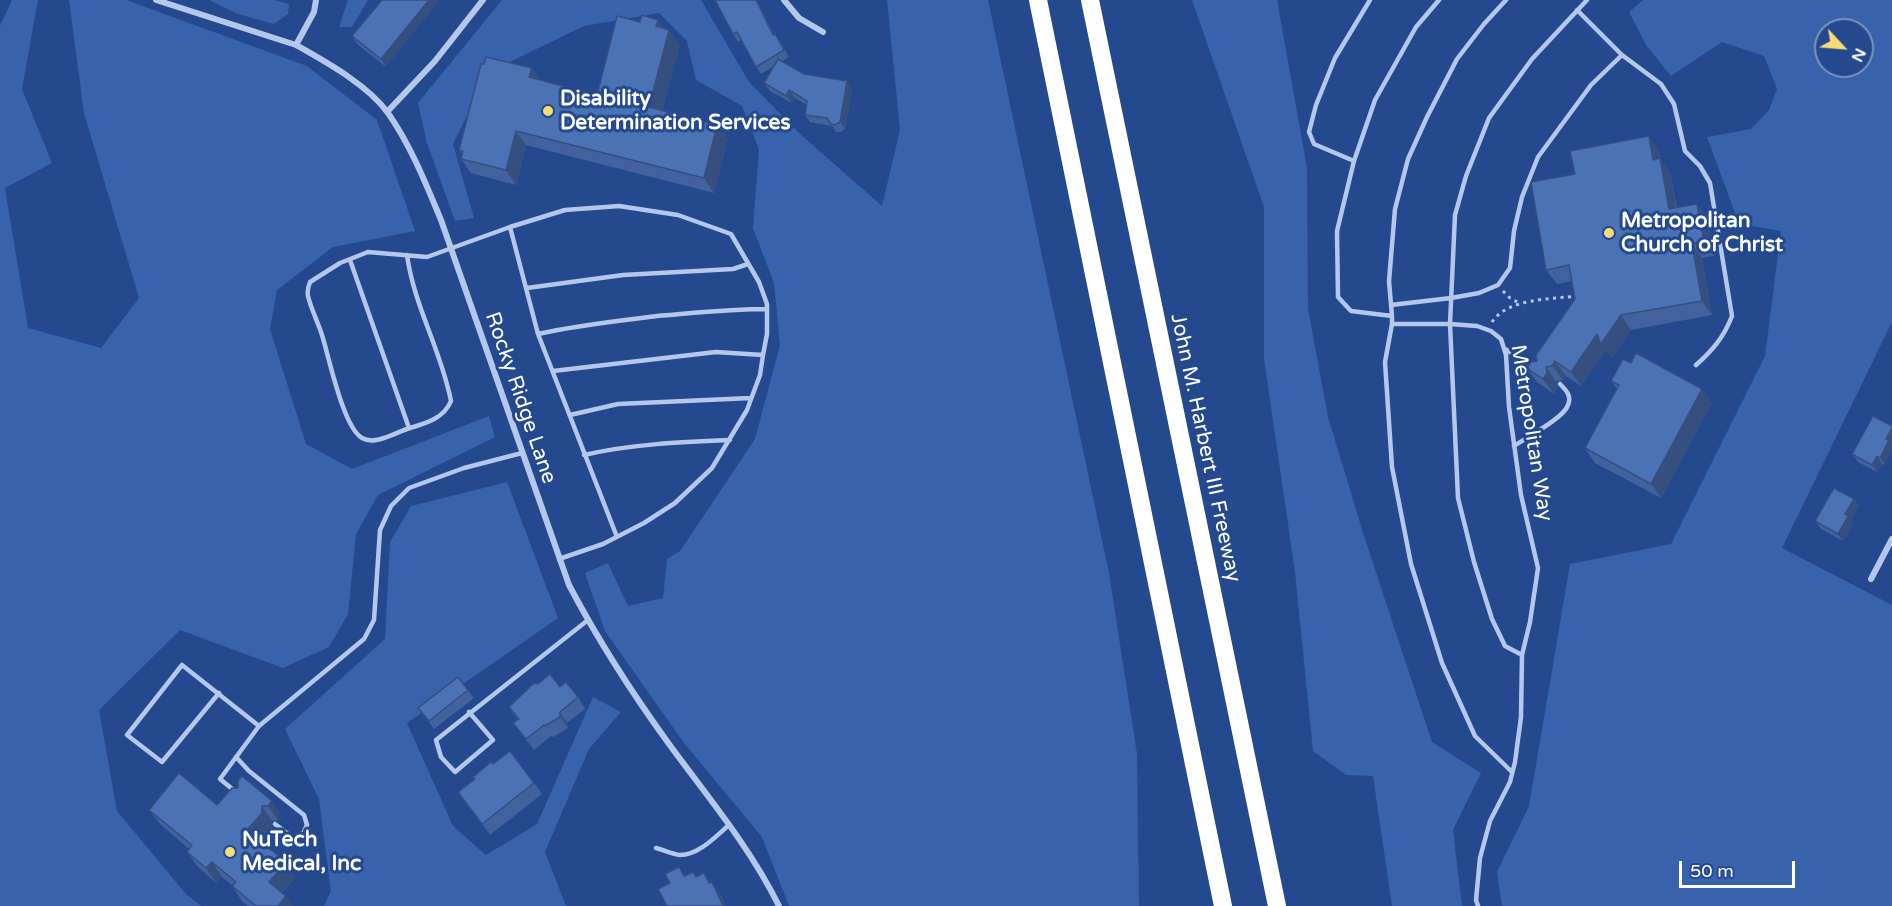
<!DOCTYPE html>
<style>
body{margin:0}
#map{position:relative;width:1892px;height:906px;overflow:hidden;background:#24498f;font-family:"Varela Round",sans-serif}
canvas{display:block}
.north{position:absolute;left:1814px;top:18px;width:60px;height:60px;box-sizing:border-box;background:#24498f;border:2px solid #7c92bc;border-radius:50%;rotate:116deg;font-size:16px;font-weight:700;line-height:24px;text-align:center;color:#fff}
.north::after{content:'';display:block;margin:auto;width:21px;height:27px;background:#f6dc77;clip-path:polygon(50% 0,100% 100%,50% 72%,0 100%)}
.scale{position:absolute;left:1679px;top:861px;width:116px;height:27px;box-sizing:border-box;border:3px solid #fff;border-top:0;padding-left:8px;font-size:18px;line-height:21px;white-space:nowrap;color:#fff;-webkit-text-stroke:4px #24498f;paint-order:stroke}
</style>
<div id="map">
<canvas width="1892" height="906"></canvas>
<div class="north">N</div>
<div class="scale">50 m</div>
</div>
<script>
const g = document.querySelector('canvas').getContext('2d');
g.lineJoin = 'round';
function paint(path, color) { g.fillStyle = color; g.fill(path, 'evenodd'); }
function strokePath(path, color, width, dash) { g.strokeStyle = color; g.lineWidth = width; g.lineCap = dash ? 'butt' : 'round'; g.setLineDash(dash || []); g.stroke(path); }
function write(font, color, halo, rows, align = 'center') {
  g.font = font + ' "Varela Round",sans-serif'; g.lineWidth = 6; g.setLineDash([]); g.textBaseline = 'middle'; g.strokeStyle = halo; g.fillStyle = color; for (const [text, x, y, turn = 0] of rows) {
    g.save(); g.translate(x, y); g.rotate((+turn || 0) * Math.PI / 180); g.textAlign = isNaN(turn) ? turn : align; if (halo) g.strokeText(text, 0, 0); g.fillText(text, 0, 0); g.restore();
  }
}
paint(new Path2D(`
 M12 0H38L22 89 52 163 5 188 28 328 101 348 139 298 84 113 69 0H126L307 66 377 120 415 231 333 247 277 290 270 329 306 444 352 469 489 416 495 437 378 495 356 534 348 614 329 647 283 668 180 630 99 710 117 811 186 894 201 906H0V26Z
 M209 0H274L289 4 288 14 274 24 238 14Z
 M348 0H368L352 27H339Z
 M502 0H701L749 82 800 134 882 206 900 130 887 0H988L1109 573 1137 754 1139 906H789L762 837 684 743 605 631 585 573 608 563 628 606 663 598 667 559 680 551 755 439 780 345 774 283 753 228 759 149 742 106 696 80 687 41 659 13 584 26 489 72 453 144 474 218 455 221 427 143 418 103Z
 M1192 0H1277L1307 168 1308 309 1328 417 1364 536 1432 742 1481 773 1453 830 1462 906H1392L1373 776 1346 775 1313 751 1295 572 1264 359V207Z
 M1643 0H1892V322L1782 548 1892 605V906H1502L1497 872 1529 806 1570 564 1671 544 1765 356 1781 231 1739 224 1707 137 1751 129 1769 110 1777 89 1764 56 1722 42 1671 76 1646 45 1629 12ZM1826 30H1862V66H1826Z
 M507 482 558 618 407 723 453 826 486 855 537 824 593 697 621 712 589 749 545 852 566 906H324L331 891 319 799 285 729 385 639 390 542 411 506Z`), '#3862ac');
strokePath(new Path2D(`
 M1503 291 1510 298 1521 304
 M1492 322C1508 298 1552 299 1578 296`), '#b4c8ec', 3, [3, 4.5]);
strokePath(new Path2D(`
 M1370 0 1335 58 1316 105 1309 132 1314 144 1354 161 1337 231 1338 297 1351 311 1392 316V324
 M1622 55 1661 84 1674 104 1685 151 1700 166 1710 183 1732 316C1724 337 1712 351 1696 365
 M1354 161 1375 100 1416 27 1439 0
 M510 227 538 334 617 537
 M407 255C414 306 441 350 451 401 444 418 427 423 410 428 396 432 376 446 362 438 343 427 329 357 322 335 318 322 311 309 308 296 307 291 308 287 310 282L340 263 368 252 427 257 510 227 565 210 619 206 678 215 731 234 759 282 767 304V334L763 355 760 375 747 410 712 468 675 503 644 523 603 544 559 559
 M350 260 409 428
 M527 288 623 275 733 269 748 264
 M1391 305 1451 298 1479 293 1498 285 1510 268 1514 231 1522 197 1538 157 1591 85 1622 55 1577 10
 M1392 316 1389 281 1395 209 1408 159 1427 117 1457 59 1484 24 1506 0
 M538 334C577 325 617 321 657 316 694 313 730 309 767 309
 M1505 349 1534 367
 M553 371 716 352 763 355
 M570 415 618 404 751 398
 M1514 446C1527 437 1564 418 1568 405 1572 396 1566 390 1560 384
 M584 455C632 444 681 442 730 440
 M1522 655 1505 646 1492 619 1474 562 1458 498 1450 324 1455 215 1466 176 1489 118 1532 59 1587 0
 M219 693 162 762 127 735 182 665 259 726 364 639 374 620 380 530 391 506 409 488 464 468 522 453
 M469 712 493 740 455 772 441 757 436 740 588 620
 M236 757 249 771 304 815 307 825 302 836 292 837 275 824
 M236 792 220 779 259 726
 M656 848C664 850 672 854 680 855 699 855 716 836 729 825
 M1478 906 1476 900 1480 858 1490 821 1510 782 1515 762 1521 717 1522 655 1530 622 1538 568 1521 495 1509 407 1506 355 1501 339 1491 331 1477 326 1450 324H1392L1385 362 1392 467 1411 564 1442 663 1475 736 1512 772`), '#b4c8ec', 4.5);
strokePath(new Path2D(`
 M156 0 296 45C326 62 368 85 388 113 411 146 426 184 441 220L569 585C598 640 632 693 669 744 707 796 750 847 779 906
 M784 0 799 18 823 32
 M296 45 314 12 316 0
 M387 112 435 61 483 0
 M1871 579 1892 539`), '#b4c8ec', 6);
strokePath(new Path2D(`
 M1038 0 1223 906
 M1090 0 1277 906`), '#fff', 18);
paint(new Path2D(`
 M382 0 386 67 357 44 352 36Z
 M715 0H757L774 34H775L780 41 789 57 782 61 804 74 847 81 852 88 845 129 841 132H836L832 126 810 122 805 115 807 105 795 98 792 103 770 91 764 83 774 66 761 74 756 67 741 40 738 42 733 34Z
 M658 20 664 29 680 45 662 111 728 139 714 193 526 145 516 185 471 173 461 159 462 154 459 150 532 68 540 80 597 95 640 22Z
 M1659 151 1660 159 1670 173 1677 208 1697 204 1707 218 1714 256 1702 258 1712 315 1631 330 1612 358 1606 350 1581 386 1566 376 1563 380 1556 381 1557 388 1554 394 1537 382 1527 368 1537 361 1575 299 1572 281 1557 284 1546 270 1575 174Z
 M1631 363 1702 389 1712 403 1661 498 1595 463 1585 448 1617 389 1611 381Z
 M1892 426 1885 465 1882 464 1877 472 1858 462 1852 454Z
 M1854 499 1859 506 1851 520 1853 523 1843 541 1821 529 1815 521Z
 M560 687 578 697 585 709 567 723 568 728 553 737 551 736 534 750 513 723 518 720 509 707Z
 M468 690 474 698 434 729 418 708Z
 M493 764 534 783 542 794 490 835 458 792Z
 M238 781 282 816 278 820 272 821V827L261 841 296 877 282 893 293 906H248L242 901 232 886H233L222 877 216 883 197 866 187 852 189 849 160 824 149 810 217 805 238 788Z`), '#41629d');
paint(new Path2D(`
 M429 0H440L386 67 381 59Z
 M756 0H757L778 42 773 35Z
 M658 20 668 34 656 26Z
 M669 30 680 45 659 122 649 107Z
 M532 68 542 83 529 77Z
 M847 81 852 88 845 129 840 122Z
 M789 90 795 98 792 103 786 96Z
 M717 125 728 139 714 193 704 178Z
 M516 131 526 145 516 185 506 170Z
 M1649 136 1659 151 1660 159 1670 173 1679 224 1669 209 1653 160Z
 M1697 204 1707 218 1714 256 1704 241Z
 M1692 244 1702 258 1712 315 1702 301Z
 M1621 315 1631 330 1612 358 1606 350 1581 386 1571 372 1597 334Z
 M1555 361 1566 376 1563 380 1552 366Z
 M1546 367 1556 381 1557 388 1554 394 1543 379Z
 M1702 389 1712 403 1661 498 1651 484Z
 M1892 428V452L1885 465 1880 458 1886 439Z
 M1877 456 1882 464 1877 472 1872 465Z
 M1854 499 1859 506 1851 520 1853 523 1843 541 1838 534 1845 514Z
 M560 712 567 723 568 728 560 717Z
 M272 801 282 816 278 820 268 806Z
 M262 806 272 821V827L258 845 247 830Z
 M212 862 222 877 216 883 206 868Z
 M286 862 296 877 279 896 269 882Z
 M704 873 722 896 726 906H723Z
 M286 896 293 906H278Z`), '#35507f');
const building = new Path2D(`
 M382 0H429L381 59 352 36Z
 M715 0H756L773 35 775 34 784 50 756 67 737 32 733 34Z
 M642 15 658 20 656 26 669 30 649 107 717 125 704 178 516 131 506 170 461 159 463 151 459 150 481 64H484L486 57 532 68 529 77 597 95 617 16 640 22Z
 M778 59 804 74 847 81 840 122 835 125 831 124 827 118 805 115 807 101 789 90 786 96 764 83Z
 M1649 136 1653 160 1660 158 1669 209 1697 204 1704 241 1692 244 1702 301 1621 315 1601 344 1597 334 1571 372 1555 361 1552 366 1546 367 1547 373 1543 379 1527 368 1531 362 1537 361 1536 355 1575 299 1569 265 1546 270 1531 182 1575 174 1570 151Z
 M1636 353 1702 389 1651 484 1585 448 1619 385 1611 381 1623 359 1631 363Z
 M1873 416 1892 426V428L1886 439 1889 440 1880 458 1877 456 1872 465 1852 454Z
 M1834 488 1854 499 1845 514 1848 516 1838 534 1815 521Z
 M550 674 560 687 566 682 578 697 560 712V717L545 726 544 725 526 739 513 723 519 719 509 707 534 683 538 684Z
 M458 677 468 690 429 721 418 708Z
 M510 751 534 783 482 824 458 792 475 779 473 777 491 762 493 764Z
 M179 773 217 805 232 788H238V781L242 776 272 801 268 806H262V813L247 830 286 862 269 882 286 896 278 906H256L232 886 236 882 212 862 206 868 187 852 192 845 149 810Z
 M679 867 684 876 693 872 696 877 704 873 709 883 712 882 723 906H667L658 889 670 883 665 874Z`);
paint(building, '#4c72b6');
strokePath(building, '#35507f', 1.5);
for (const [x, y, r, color] of [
 [548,111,6,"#f6dc77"],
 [1609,233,6,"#f6dc77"],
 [230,852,6,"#f6dc77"]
]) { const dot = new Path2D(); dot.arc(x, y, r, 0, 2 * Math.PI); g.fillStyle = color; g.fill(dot); strokePath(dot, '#24498f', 2); }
write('bold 21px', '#fff', '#24498f', [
 ["Disability",560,99],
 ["Determination Services",560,123],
 ["Metropolitan",1621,221],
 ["Church of Christ",1621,245],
 ["NuTech",242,840],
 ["Medical, Inc",242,864]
], 'left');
write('21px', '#fff', '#24498f', [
 ["Rocky Ridge Lane",520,398,71],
 ["Metropolitan Way",1531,433,81],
 ["John M. Harbert III Freeway",1205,448,78]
]);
</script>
